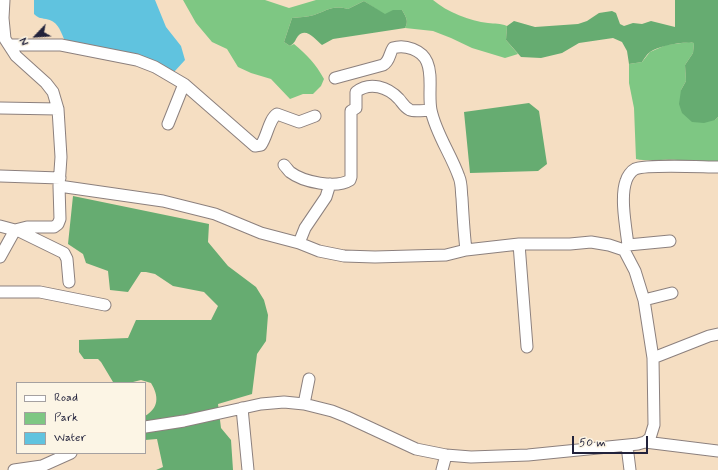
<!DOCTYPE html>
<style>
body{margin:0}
#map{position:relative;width:718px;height:470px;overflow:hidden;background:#f5dec2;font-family:Mynerve,sans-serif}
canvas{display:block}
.legend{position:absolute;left:16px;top:382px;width:130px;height:72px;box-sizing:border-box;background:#fcf5e5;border:1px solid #a5a1a1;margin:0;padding:5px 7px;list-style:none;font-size:12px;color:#22223b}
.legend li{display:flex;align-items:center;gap:8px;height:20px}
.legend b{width:20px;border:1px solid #a5a1a1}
.north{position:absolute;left:16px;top:16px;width:40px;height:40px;-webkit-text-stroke:3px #fcf5e5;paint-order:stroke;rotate:245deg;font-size:11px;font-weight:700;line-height:16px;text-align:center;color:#22223b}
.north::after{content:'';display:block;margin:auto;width:14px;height:18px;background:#22223b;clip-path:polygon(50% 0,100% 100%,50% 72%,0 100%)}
.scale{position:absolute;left:572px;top:436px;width:76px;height:18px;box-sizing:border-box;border:2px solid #22223b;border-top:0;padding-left:5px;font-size:12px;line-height:14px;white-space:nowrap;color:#22223b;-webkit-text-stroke:3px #fcf5e5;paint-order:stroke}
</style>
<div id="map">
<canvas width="718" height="470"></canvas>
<ul class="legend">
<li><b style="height:5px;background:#fff"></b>Road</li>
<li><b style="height:11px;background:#7ec783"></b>Park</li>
<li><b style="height:11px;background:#60c3df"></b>Water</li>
</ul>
<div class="north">N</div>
<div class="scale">50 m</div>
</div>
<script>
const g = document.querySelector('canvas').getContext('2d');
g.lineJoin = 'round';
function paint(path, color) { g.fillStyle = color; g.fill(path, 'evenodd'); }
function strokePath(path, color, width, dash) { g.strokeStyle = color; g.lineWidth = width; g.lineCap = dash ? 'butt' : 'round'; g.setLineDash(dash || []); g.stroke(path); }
paint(new Path2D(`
 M183 0H265L289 8 316 0H433C447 12 470 21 488 23 495 24 500 23 507 26L506 40 518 54 505 58 472 48 451 38 433 31 405 28C409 21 406 17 402 10L385 15 364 1 348 9C331 5 329 10 314 15 307 17 299 17 292 18L284 42 290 46 294 44C307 55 316 64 324 79L321 86 313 94H303L290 99 271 79 251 73 238 67 227 49 212 42 196 23Z
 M689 42 694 43 693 53 685 65 686 81 681 90 715 120 718 117V161C704 162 691 160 677 160 664 159 649 162 636 159L634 108 629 83V64L642 62 650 52 666 45Z`), '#7ec783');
paint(new Path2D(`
 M675 0H718V117L715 120 704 123 692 122 682 113 679 104 681 90 686 81 685 65 693 53 694 43C683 41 659 46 650 52 647 54 644 59 642 62L629 64 627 51 622 42 613 38 579 43 562 53 541 58 521 57 506 40 507 26 514 21 535 27 578 24 587 21 599 13 612 11 616 13 620 24 624 26 633 23 642 24 651 21 675 27Z
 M364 1 385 14 393 10H402C406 17 409 21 405 28L333 39 322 45C315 39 306 27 298 36 295 40 295 43 290 46L284 42 292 18C299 17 307 17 314 15 329 10 331 5 348 9Z
 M529 103 539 111 547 164 538 171 470 173 464 112Z
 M73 196 209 224 208 242 228 266 256 287 264 300 268 315 266 341 257 354 252 394 218 404 221 428 231 440 233 470H156L163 467 157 439 145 440V416C159 408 159 396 151 383L141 380 129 383 113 382 101 362 98 359H84L79 352V340L128 338 136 320H211L218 306 204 292 173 286 155 274 146 272H141L128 292 110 290 108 271 86 263 83 254 68 244Z`), '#66ac71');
paint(new Path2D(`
 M34 0H155L166 27 181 46 185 60 174 72 64 39C60 29 57 21 46 19 40 18 38 18 34 14Z`), '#60c3df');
const street = new Path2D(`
 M9 45H61L137 60 155 67 184 84 168 124
 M335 78 383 65C390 61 389 54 393 48 405 44 422 50 427 62 433 76 428 94 431 110 436 134 451 154 459 177 462 184 461 192 462 198 463 216 464 233 466 250
 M184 84 255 146 261 145C267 137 269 119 277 114L299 122 315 116
 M0 108 58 109
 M284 165C286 167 288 170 290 172 303 182 336 189 350 180L351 177V111L356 108V92C370 81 388 87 399 99 402 102 404 107 410 110 415 112 425 110 431 110
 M0 176 60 178
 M59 186 163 201 215 214 261 233 299 243 319 251 344 256 375 257 446 255 466 250 519 244H570L591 242 609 245 624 250 635 271 644 300 653 358 654 425 650 438 645 442 638 444 528 455 471 457 446 455 416 449 347 417 332 411 304 404 284 402 261 404 184 421 145 427
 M0 226 15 230
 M17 230 64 253 67 259 69 282
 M299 243 305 228 326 197 330 184
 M519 244 527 347
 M628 245 670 241
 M624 250 628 245C626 228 620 197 626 181 627 177 631 171 635 169 646 164 703 167 718 167
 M0 257 15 230 27 227H54L58 224 60 219 59 186 61 157 58 109 53 92 46 83 16 56 5 39 3 18 4 0
 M0 292H40L105 305
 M644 300 672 293
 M653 358 709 336 718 334
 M304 404 309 379
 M242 408 248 470
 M645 442 718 451
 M627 446 630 470
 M14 470 42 466 71 453
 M442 470 446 455`);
strokePath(street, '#8c807e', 13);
strokePath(street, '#fff', 11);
</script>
